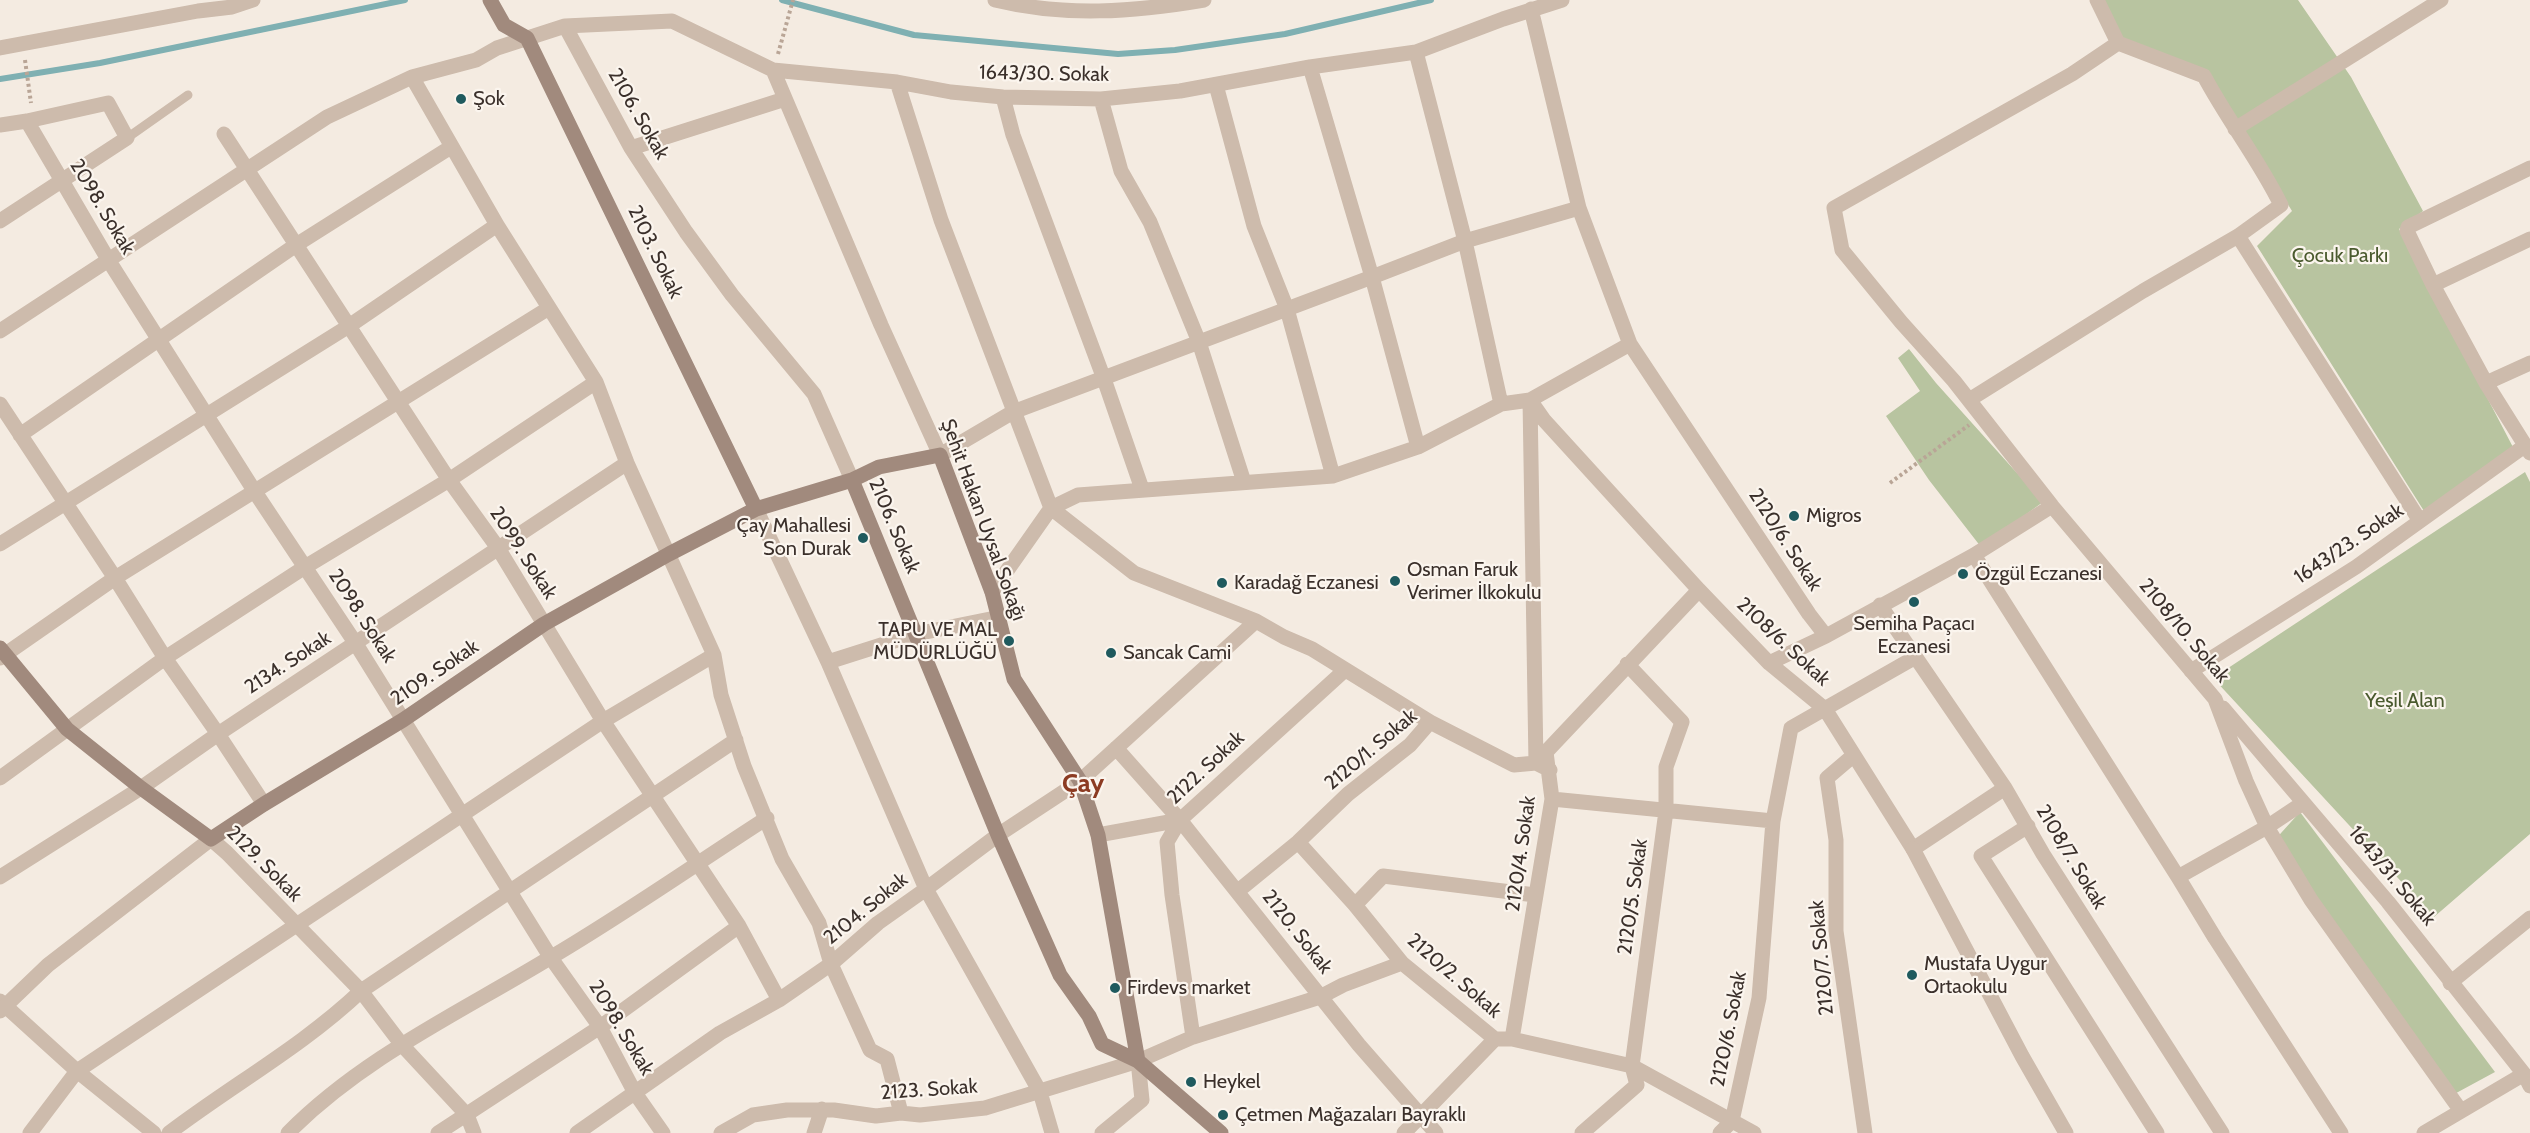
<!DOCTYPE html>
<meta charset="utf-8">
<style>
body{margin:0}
canvas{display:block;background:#f4ebe1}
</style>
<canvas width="2530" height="1133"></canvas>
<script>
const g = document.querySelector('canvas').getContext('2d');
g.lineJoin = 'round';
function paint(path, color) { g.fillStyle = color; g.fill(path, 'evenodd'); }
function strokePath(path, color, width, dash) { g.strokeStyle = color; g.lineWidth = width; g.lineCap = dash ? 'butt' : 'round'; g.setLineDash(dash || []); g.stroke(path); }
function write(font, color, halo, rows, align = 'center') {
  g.font = font + ' Cabin,sans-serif'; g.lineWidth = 4.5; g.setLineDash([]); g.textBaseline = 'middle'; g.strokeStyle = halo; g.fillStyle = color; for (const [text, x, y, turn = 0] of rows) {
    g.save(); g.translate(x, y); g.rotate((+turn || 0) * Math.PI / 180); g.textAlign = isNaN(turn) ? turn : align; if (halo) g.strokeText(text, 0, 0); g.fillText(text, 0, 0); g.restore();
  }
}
paint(new Path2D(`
 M2099 0H2298L2351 77 2423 211 2399 229 2515 451 2424 511 2257 246 2292 211 2207 72 2122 39Z
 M1909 349 1936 383 2043 502 1981 547 1929 480 1886 416 1920 391 1898 358Z
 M2525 472 2530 482V834L2434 917 2213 678Z
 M2300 812 2495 1072 2447 1098 2272 843Z`), '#b8c4a0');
strokePath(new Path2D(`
 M782 0 914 35 1118 54 1175 50 1285 34 1431 0
 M0 79 100 63 405 0`), '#7fb0b2', 6);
strokePath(new Path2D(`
 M778 54 793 0
 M25 60 31 103
 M1890 483 1969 425`), '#b9a596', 4, [3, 3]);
strokePath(new Path2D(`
 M127 138 188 95`), '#cdbbac', 9);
strokePath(new Path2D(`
 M995 0C1064 17 1134 12 1204 0
 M2097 0 2118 43 2072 74 1834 208 1842 250 1901 322 1954 381 2052 506 2215 699 2246 781 2267 827 2311 900 2461 1111
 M1531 9 1579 208 1630 344
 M565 26 631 148 686 232 732 295 814 394 852 480
 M0 48 198 11 232 7 253 0
 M1416 52 1465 241 1579 208
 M1310 67 1372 277 1287 309 1333 476
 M773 70 881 325 940 455 1013 412 1287 309 1254 226 1216 85
 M412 77 497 225 596 382 627 463 714 655 721 695 744 766 782 859 819 923 831 964 870 1050 887 1059 901 1113
 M897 82 941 220 1051 508 1078 495 1333 476 1418 447 1501 404 1530 400 1630 344 1809 614 1826 636 1974 555 2052 506
 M1003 97 1013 135 1104 379 1142 489
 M1101 99 1121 171 1150 222 1199 342 1244 482
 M27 121 109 261 255 492 356 644 551 958 600 1027 635 1093 663 1133
 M0 125 27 121 108 103 127 138 0 221
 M2235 129 2441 0
 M224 134 449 480 498 548 603 721 739 926 779 1000
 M631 148 785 99
 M2530 168 2408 227 2407 231 2433 285 2486 383 2530 453
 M2238 236 2420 521
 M2433 285 2530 239
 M0 331 327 117 412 77 476 60 497 48 565 26 672 21 773 70 897 82 951 92 1003 97 1101 99 1180 91 1310 67 1416 52 1503 19 1562 0
 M2486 383 2530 363
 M1530 400 1544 420 1699 590 1769 663 1825 709 1913 849 2005 788
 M1530 400 1536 763
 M1969 400 2143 291 2238 236 2281 205C2259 160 2228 121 2204 76L2118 43
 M0 404 115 578 165 658 218 734 264 804
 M20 435 296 245 451 147
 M1418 447 1372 277 1465 241 1501 404
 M0 544 349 326 497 225
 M1974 555 2178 877 2215 938 2341 1133
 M992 592 1051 508 1134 573 1256 621 1284 637 1312 649 1430 722
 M1880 605 2005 788 2043 854 2222 1133
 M0 658 115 578 549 308
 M828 662 916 634 1000 617
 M1769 663 1826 636
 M2191 671 2356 567 2526 445
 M2223 708 2388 902 2524 1074 2530 1086
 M1116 748 1180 820
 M1854 755 1827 778 1836 840V931L1865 1133
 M0 778 165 658 305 567 449 480 596 382
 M1552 799 1773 821
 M2028 826 1981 856 2157 1133
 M1098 835 1180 820 1359 1045 1436 1133
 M211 839 227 853 361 991 402 1045 467 1115 474 1133
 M1298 842 1355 905 1402 963 1495 1039H1512L1632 1066 1754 1133
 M0 877 141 788 218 734 627 463
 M2178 877 2267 827 2303 803
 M1238 891 1298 842 1348 794 1410 745 1430 722 1514 765 1536 763 1550 770
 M1355 905 1383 876 1535 895
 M2450 983 2530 918
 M0 1001 77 1071 154 1133
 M1193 1037 1172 895 1167 842 1180 820 1345 670
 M1512 1039 1552 799 1546 752 1699 590
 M30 1133 77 1071 603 721 714 655
 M169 1133C232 1085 303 1046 361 991L736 740
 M288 1133C362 1058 459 1013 548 959 623 915 694 865 767 818
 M438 1133 600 1027 739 926
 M577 1133 720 1033 779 1000 831 964 878 923 926 889 828 662 756 509
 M721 1133 753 1115 787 1110H834L876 1116 901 1113 920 1115 985 1108 1138 1061
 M814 1133 822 1109
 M1052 1133 1040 1092 926 889 998 835 1080 781 1256 621
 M1102 1133 1142 1100 1138 1061 1193 1037 1320 997 1343 985 1402 963
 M1404 1133 1495 1039
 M1582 1133 1637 1085 1632 1066 1666 811V767L1682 722 1627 664
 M1720 1133 1732 1121 1759 998 1773 821 1791 728 1914 658
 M2424 1133 2524 1074`), '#cdbbac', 15);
strokePath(new Path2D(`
 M1913 849 2022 1056 2066 1133
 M0 1011 48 965 211 839`), '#cdbbac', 15);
strokePath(new Path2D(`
 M490 0 504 25 527 38 756 509
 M852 480 998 835 1060 975 1089 1016 1102 1044 1138 1061 1221 1133
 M0 648 67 729 141 788 211 839 264 804 403 720 544 624 669 554 756 509 852 480 879 467 940 455 992 592 1014 679 1080 781 1098 835 1138 1061`), '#a18a7d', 15);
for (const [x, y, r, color] of [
 [461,99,6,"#1f5a5e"],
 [1794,516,6,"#1f5a5e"],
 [863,538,6,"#1f5a5e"],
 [1963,574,6,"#1f5a5e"],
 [1395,581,6,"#1f5a5e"],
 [1222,583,6,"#1f5a5e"],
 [1914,602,6,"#1f5a5e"],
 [1009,641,6,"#1f5a5e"],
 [1111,653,6,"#1f5a5e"],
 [1912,975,6,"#1f5a5e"],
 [1115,988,6,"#1f5a5e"],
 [1191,1082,6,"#1f5a5e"],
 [1223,1115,6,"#1f5a5e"]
]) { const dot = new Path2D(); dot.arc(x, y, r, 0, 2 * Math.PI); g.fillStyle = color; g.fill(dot); strokePath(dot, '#fbf5ee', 2); }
write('20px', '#3b302b', '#fbf5ee', [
 ["1643/30. Sokak",1044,74,1],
 ["2106. Sokak",638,114,60],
 ["2098. Sokak",102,207,59],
 ["2103. Sokak",655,252,64],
 ["Şehit Hakan Uysal Sokağı",983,520,70],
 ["2106. Sokak",894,526,67],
 ["2120/6. Sokak",1785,540,57],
 ["1643/23. Sokak",2349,544,-34],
 ["2099. Sokak",523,553,57],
 ["2098. Sokak",362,616,57],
 ["2108/10. Sokak",2184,631,50],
 ["2108/6. Sokak",1783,642,43],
 ["2134. Sokak",288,663,-33],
 ["2109. Sokak",435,673,-34],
 ["2120/1. Sokak",1371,750,-40],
 ["2122. Sokak",1206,768,-43],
 ["2120/4. Sokak",1521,854,-82],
 ["2108/7. Sokak",2071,857,59],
 ["2129. Sokak",264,864,45],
 ["1643/31. Sokak",2392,876,50],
 ["2120/5. Sokak",1633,897,-82],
 ["2104. Sokak",866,909,-39],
 ["2120. Sokak",1297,932,52],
 ["2120/7. Sokak",1822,958,-95],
 ["2120/2. Sokak",1454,976,41],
 ["2098. Sokak",621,1028,59],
 ["2120/6. Sokak",1729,1029,-79],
 ["2123. Sokak",929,1090,-4]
]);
write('20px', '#3b302b', '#fbf5ee', [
 ["Şok",473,99],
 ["Migros",1806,516],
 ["Çay Mahallesi",851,526,"right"],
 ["Son Durak",851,549,"right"],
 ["Osman Faruk",1407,570],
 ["Verimer İlkokulu",1407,593],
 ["Özgül Eczanesi",1975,574],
 ["Karadağ Eczanesi",1234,583],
 ["Semiha Paçacı",1914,624,"center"],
 ["Eczanesi",1914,647,"center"],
 ["TAPU VE MAL",997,630,"right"],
 ["MÜDÜRLÜĞÜ",997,653,"right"],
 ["Sancak Cami",1123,653],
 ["Mustafa Uygur",1924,964],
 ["Ortaokulu",1924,987],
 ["Firdevs market",1127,988],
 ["Heykel",1203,1082],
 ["Çetmen Mağazaları Bayraklı",1235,1115]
], 'left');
write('20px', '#4a5a2e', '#fbf5ee', [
 ["Çocuk Parkı",2340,256],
 ["Yeşil Alan",2405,701]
]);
write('bold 26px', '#8c3b22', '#fbf5ee', [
 ["Çay",1083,784]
]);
</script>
